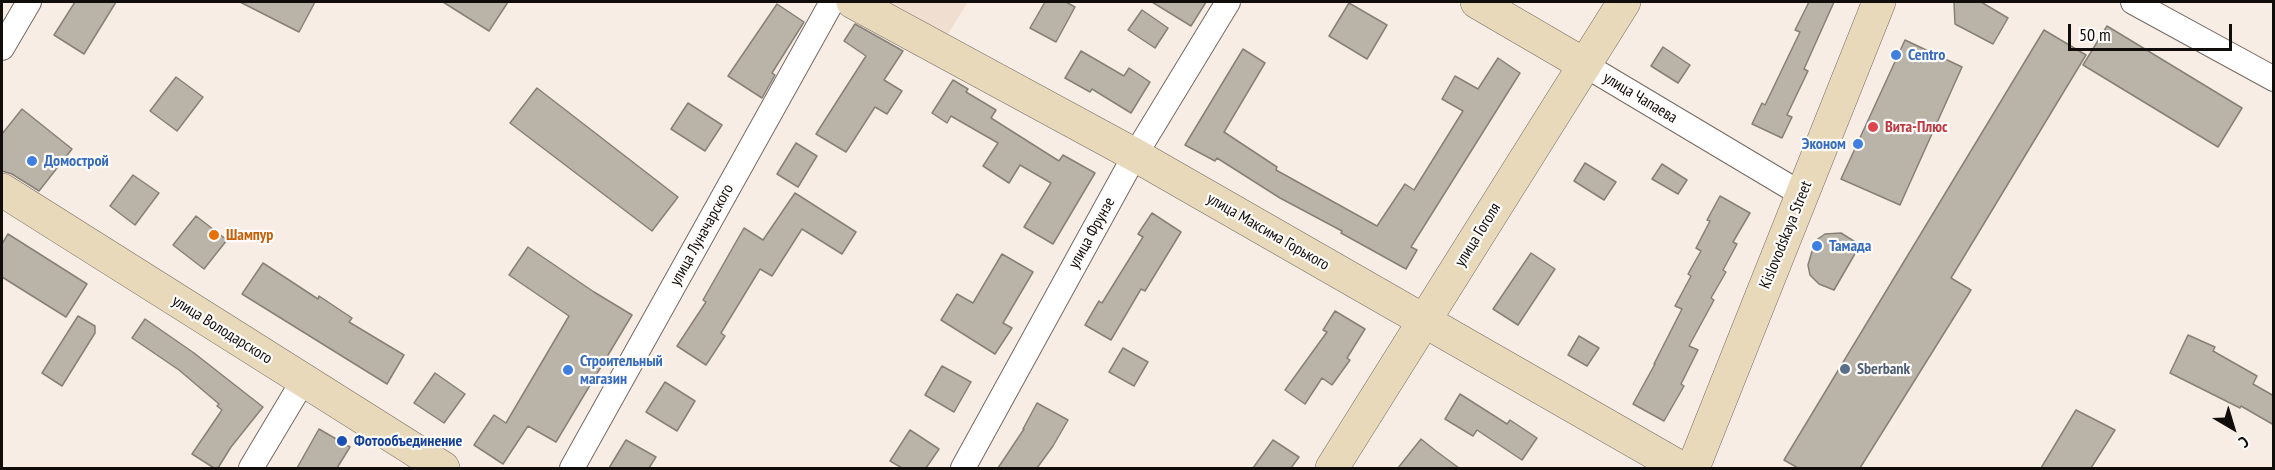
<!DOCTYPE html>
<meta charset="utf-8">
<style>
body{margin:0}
#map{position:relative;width:2275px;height:470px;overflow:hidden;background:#f8ede4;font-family:"PT Sans Narrow",sans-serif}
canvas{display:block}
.frame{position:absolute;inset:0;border:3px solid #110d0a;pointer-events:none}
.north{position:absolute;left:2203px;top:398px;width:60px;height:60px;-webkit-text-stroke:4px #fefcfa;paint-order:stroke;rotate:142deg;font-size:16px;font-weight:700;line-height:24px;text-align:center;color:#110d0a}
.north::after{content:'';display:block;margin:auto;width:21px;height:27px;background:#110d0a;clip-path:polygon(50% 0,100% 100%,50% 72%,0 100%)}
.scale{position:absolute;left:2068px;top:24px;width:164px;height:27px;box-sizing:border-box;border:3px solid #110d0a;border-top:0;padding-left:8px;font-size:18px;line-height:21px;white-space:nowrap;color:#110d0a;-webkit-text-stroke:4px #fefcfa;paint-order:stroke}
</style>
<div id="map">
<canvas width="2275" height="470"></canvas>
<div class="frame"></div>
<div class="north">С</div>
<div class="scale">50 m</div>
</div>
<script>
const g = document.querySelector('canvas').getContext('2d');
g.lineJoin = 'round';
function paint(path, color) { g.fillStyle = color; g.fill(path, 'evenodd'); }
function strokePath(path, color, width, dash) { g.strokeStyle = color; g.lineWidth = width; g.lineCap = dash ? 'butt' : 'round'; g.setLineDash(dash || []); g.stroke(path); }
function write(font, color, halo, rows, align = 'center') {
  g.font = font + ' "PT Sans Narrow",sans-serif'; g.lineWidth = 4.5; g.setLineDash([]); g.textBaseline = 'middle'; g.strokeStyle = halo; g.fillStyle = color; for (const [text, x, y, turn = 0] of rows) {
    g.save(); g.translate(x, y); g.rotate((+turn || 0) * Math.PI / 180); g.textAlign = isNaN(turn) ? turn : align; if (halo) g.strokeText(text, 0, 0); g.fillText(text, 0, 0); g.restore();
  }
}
paint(new Path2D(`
 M883 2H968L946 37Z`), '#f0dfd0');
const building = new Path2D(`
 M75 2H116L84 54 54 35Z
 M240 2H315L299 32Z
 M443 2H508L489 31Z
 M1045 2H1066L1075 7 1056 42 1030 28Z
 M1152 2H1206L1191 26Z
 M1809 2H1834L1804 69 1808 71 1787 115 1792 117 1782 138 1752 124 1762 103 1765 105 1800 32 1795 30Z
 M1954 2H1981L2008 18 1993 44 1955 24Z
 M1349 3 1387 25 1367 59 1329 36Z
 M777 4 804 22 772 73 775 75 762 98 728 76Z
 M1142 10 1168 28 1155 48 1128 30Z
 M855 24 903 51 884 80 902 91 887 114 875 107 846 152 816 134 866 56 844 41Z
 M2107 26 2242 108 2218 147 2083 65Z
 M2044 30 2086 55 1951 278 1971 290 1860 468H1798L1784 460Z
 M1905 40 1962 67 1900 205 1841 179Z
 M1663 47 1690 65 1678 83 1651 66Z
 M1243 49 1265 63 1224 132 1277 167 1276 170 1377 226 1405 184 1414 190 1463 111 1442 99 1455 76 1478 89 1498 58 1520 73 1411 247 1417 250 1406 269 1341 233 1342 231 1280 198 1217 158 1215 161 1185 145Z
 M1081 51 1124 76 1129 68 1150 82 1131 113 1092 89 1090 92 1065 78Z
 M176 77 203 97 177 131 150 111Z
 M953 80 968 89 966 92 996 110 991 118 1059 161 1063 155 1095 173 1053 244 1024 227 1051 183 1020 165 1009 183 983 166 998 143 951 116 947 123 932 113Z
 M537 88 678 197 652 231 510 123Z
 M688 103 722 125 705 151 671 129Z
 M22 109 72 149 39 191 12 174 2 171V134Z
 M796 143 817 156 798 187 777 174Z
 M1585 163 1616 182 1604 200 1574 181Z
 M1662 164 1687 180 1678 194 1652 179Z
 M133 175 159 193 135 225 110 206Z
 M795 193 856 232 842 254 802 229 772 276 760 269 721 333 725 336 706 365 677 346 706 302 703 300 744 228 763 240Z
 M1720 196 1750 213 1733 242 1737 244 1723 270 1726 272 1711 298 1714 300 1689 346 1698 350 1681 384 1684 386 1664 421 1633 404 1655 364H1654L1682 309 1675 306 1691 276 1688 274 1701 251 1696 248 1710 221 1707 220Z
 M1152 213 1181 232 1145 291 1141 289 1111 340 1085 325 1099 301 1102 303 1143 237 1138 234Z
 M196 216 227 240 204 269 173 245Z
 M1841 233 1860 245 1834 290 1819 284 1810 275 1808 265 1815 241 1825 234Z
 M8 234 87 284 66 317 2 277V244Z
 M528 247 594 292 632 315 556 442 528 426 503 464 474 445 494 415 506 423 569 316 509 275Z
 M1531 253 1555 269 1518 325 1493 309Z
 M1002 254 1033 272 1003 323 1012 328 995 354 941 320 957 294 973 303Z
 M263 263 318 299 319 296 352 318 349 322 404 355 387 384 242 294Z
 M1335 311 1365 329 1347 358 1350 360 1332 385 1322 378 1305 404 1285 390 1327 332 1323 330Z
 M78 316 95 326V333L62 386 42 373Z
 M145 319 194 353 263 407 231 447 218 468H214L192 454 222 410 217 406 219 404 179 370 132 338Z
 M2188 335 2215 347 2213 351 2257 376 2253 384 2274 396V425L2241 406 2240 408 2170 373Z
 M1579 336 1599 348 1587 366 1568 355Z
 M1123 348 1148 362 1134 386 1109 372Z
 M942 366 971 382 954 412 925 395Z
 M435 373 465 394 444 423 414 403Z
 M665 382 695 401 677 431 646 412Z
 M1460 394 1507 424 1510 420 1537 438 1522 460 1477 430 1473 436 1445 419Z
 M1037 403 1068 420 1053 446 1037 468H998L1024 429H1023Z
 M2076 410 2115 430 2091 468H2041Z
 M319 429 350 447 337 468H297Z
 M910 430 939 449 926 468H902L890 461Z
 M1421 439 1436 451 1459 468H1398Z
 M626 440 656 457 649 468H609Z
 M1273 440 1299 457 1291 468H1253Z`);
paint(building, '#bab3a8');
strokePath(building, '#878076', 1.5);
const street = new Path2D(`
 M2133 2 2274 79
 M2 48 29 2
 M1585 65 1803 195
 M251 468 303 381
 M572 468 832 2
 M963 468 1135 155 1228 2`);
const secondary = new Path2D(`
 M853 2 1135 155 1681 468
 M1477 2 1585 65
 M2 190 443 468
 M1332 468 1624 2
 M1693 468 1879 2`);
strokePath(street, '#746a62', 26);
strokePath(secondary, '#746a62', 34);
strokePath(street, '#fff', 24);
strokePath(secondary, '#e8d9ba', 33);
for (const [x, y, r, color] of [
 [1896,55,6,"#3f7fe0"],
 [1873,127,6,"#e0444e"],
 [1858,144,6,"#3f7fe0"],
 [32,161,6,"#3f7fe0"],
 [214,235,6,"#e8710a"],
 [1817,246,6,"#3f7fe0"],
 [1845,369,6,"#5c6f8a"],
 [568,370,6,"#3f7fe0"],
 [342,441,6,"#1a4fb4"]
]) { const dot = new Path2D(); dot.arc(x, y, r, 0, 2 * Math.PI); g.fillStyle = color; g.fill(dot); strokePath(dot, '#fefcfa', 2); }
write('bold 16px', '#366cbe', '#fefcfa', [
 ["Centro",1908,55],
 ["Эконом",1846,144,"right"],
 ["Домострой",44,161],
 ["Тамада",1829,246],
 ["Строительный",580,361],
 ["магазин",580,379]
], 'left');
write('16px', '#110d0a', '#fefcfa', [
 ["улица Чапаева",1640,98,31],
 ["улица Максима Горького",1268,232,30],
 ["улица Фрунзе",1092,233,-61],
 ["улица Луначарского",702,235,-61],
 ["улица Гоголя",1478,235,-58],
 ["Kislovodskaya Street",1786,235,-68],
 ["улица Володарского",222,330,32]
]);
write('bold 16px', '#be3a42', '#fefcfa', [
 ["Вита-Плюс",1885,127]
], 'left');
write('bold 16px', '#c56008', '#fefcfa', [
 ["Шампур",226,235]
], 'left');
write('bold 16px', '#4e5e75', '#fefcfa', [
 ["Sberbank",1857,369]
], 'left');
write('bold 16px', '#164399', '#fefcfa', [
 ["Фотообъединение",354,441]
], 'left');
</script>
